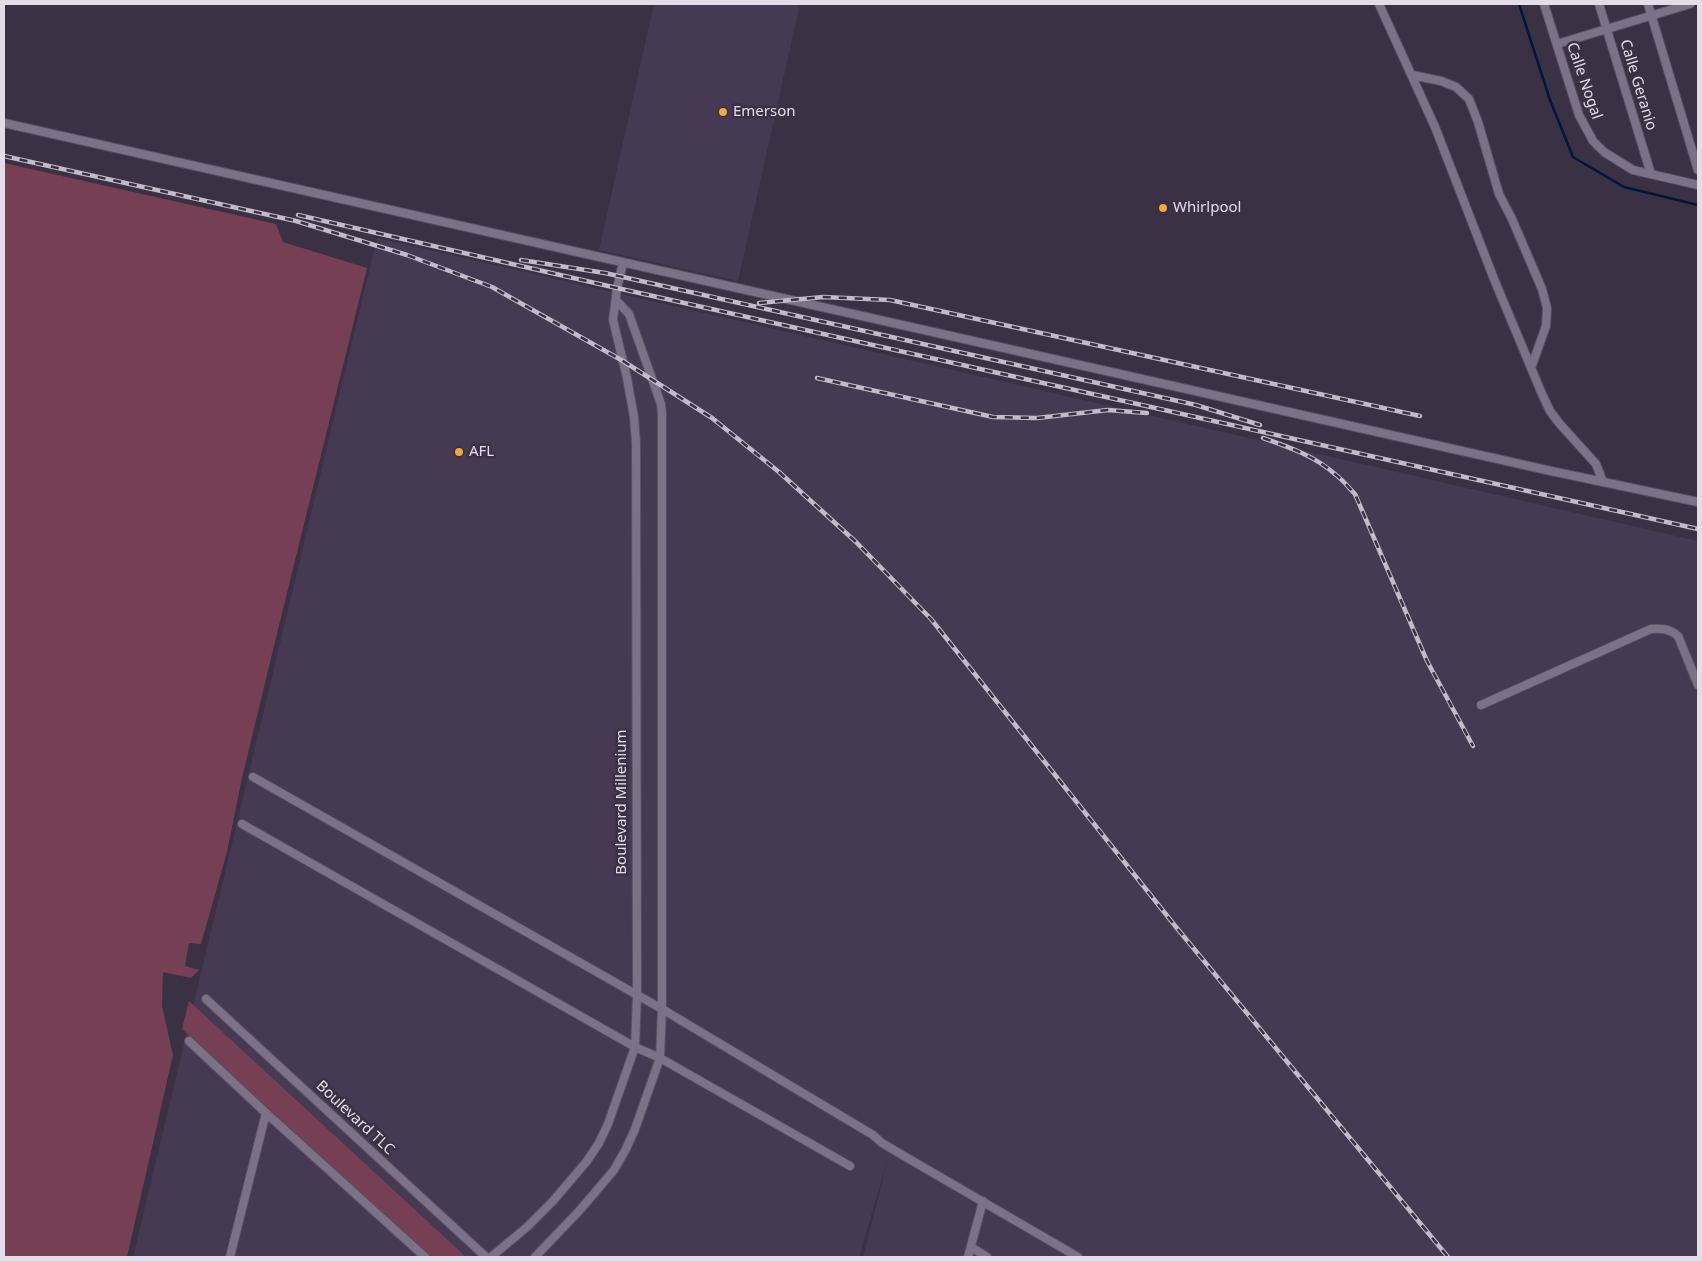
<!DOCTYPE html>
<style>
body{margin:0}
#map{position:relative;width:1702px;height:1261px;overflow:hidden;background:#3b3144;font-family:"Noto Sans",sans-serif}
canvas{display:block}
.frame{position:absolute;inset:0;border:5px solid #e3ddea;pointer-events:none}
</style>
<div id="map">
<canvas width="1702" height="1261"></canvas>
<div class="frame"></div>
</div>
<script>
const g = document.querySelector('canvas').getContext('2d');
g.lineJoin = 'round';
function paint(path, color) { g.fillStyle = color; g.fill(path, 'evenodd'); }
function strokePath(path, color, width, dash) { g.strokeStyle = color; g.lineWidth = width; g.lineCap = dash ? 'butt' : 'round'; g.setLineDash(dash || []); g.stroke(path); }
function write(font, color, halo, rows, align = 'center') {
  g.font = font + ' "Noto Sans",sans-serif'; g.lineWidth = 5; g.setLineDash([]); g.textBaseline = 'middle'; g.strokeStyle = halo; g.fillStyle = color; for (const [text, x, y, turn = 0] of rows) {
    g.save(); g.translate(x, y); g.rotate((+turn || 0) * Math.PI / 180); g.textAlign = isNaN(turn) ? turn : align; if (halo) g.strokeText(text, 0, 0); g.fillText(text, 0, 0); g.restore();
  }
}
paint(new Path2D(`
 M654 4H800L738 281 599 250Z
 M377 238 1698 541V1257H863L888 1159 859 1257H133Z`), '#463952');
paint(new Path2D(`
 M4 163 276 224 283 242 367 268 273 650 242 778 227 852 201 944 189 943 185 966 199 970 191 978 163 972 162 1006 173 1055 127 1257H4Z
 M189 1001 466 1257H430L182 1029Z`), '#763f54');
strokePath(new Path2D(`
 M1519 4 1550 100 1573 157 1624 187 1698 205`), '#01173a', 2.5);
const minor = new Path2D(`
 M1379 4 1435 127 1494 279 1542 394 1550 411 1559 423 1596 464 1603 482
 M1544 4 1579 115 1593 141 1604 152 1633 170 1698 185
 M1599 4 1651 174
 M1648 4 1698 170
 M1557 44 1690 4
 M1412 75 1441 81 1456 87 1469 99 1478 122 1499 194 1512 219 1542 289 1547 308 1546 326 1531 368
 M4 123 1551 471 1698 502
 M1481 705 1651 629C1662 628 1670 629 1678 636L1698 685
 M253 777 662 1009 873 1135 882 1143 904 1156 1078 1257
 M242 824 635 1047 660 1058 850 1166
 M206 999 486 1257
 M189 1041 266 1113 425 1257
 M971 1247 987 1257
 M230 1257 266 1113
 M491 1257 527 1227 553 1201 587 1161 599 1143 608 1124 635 1047 637 995 636 443 634 417 627 378 613 320 617 288 623 263
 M535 1257 580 1210 614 1170 626 1149 635 1129 660 1058 662 1009V414L661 404 629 314 616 300
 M968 1257 983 1201`);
strokePath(minor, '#585060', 10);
strokePath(minor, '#7c7288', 8);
const rail = new Path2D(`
 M4 156 296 221 407 255 492 287 623 361 712 418 779 472 856 542 931 619 1176 927 1448 1257
 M298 215 617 288 1698 529
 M521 260 605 273 1196 405 1260 425
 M759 303 823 297 890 300 1420 416
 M817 378 993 417 1037 418 1108 410 1147 413
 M1263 438C1289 447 1315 456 1336 475 1343 480 1349 488 1355 494L1427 661 1473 746`);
strokePath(rail, '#c2bbc9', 4.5);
strokePath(rail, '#3b3144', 2.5, [8]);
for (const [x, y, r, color] of [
 [723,112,5,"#f1a63f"],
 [1163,208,5,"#f1a63f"],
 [459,452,5,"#f1a63f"]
]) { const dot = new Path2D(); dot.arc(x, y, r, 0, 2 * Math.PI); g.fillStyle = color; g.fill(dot); strokePath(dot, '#3b3144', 2); }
write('15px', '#e3ddea', '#3b3144', [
 ["Calle Nogal",1584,81,71],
 ["Calle Geranio",1638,85,73],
 ["Boulevard Millenium",622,802,-90],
 ["Boulevard TLC",355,1118,43]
]);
write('15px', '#e3ddea', '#3b3144', [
 ["Emerson",733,112],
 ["Whirlpool",1173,208],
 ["AFL",469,452]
], 'left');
</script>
